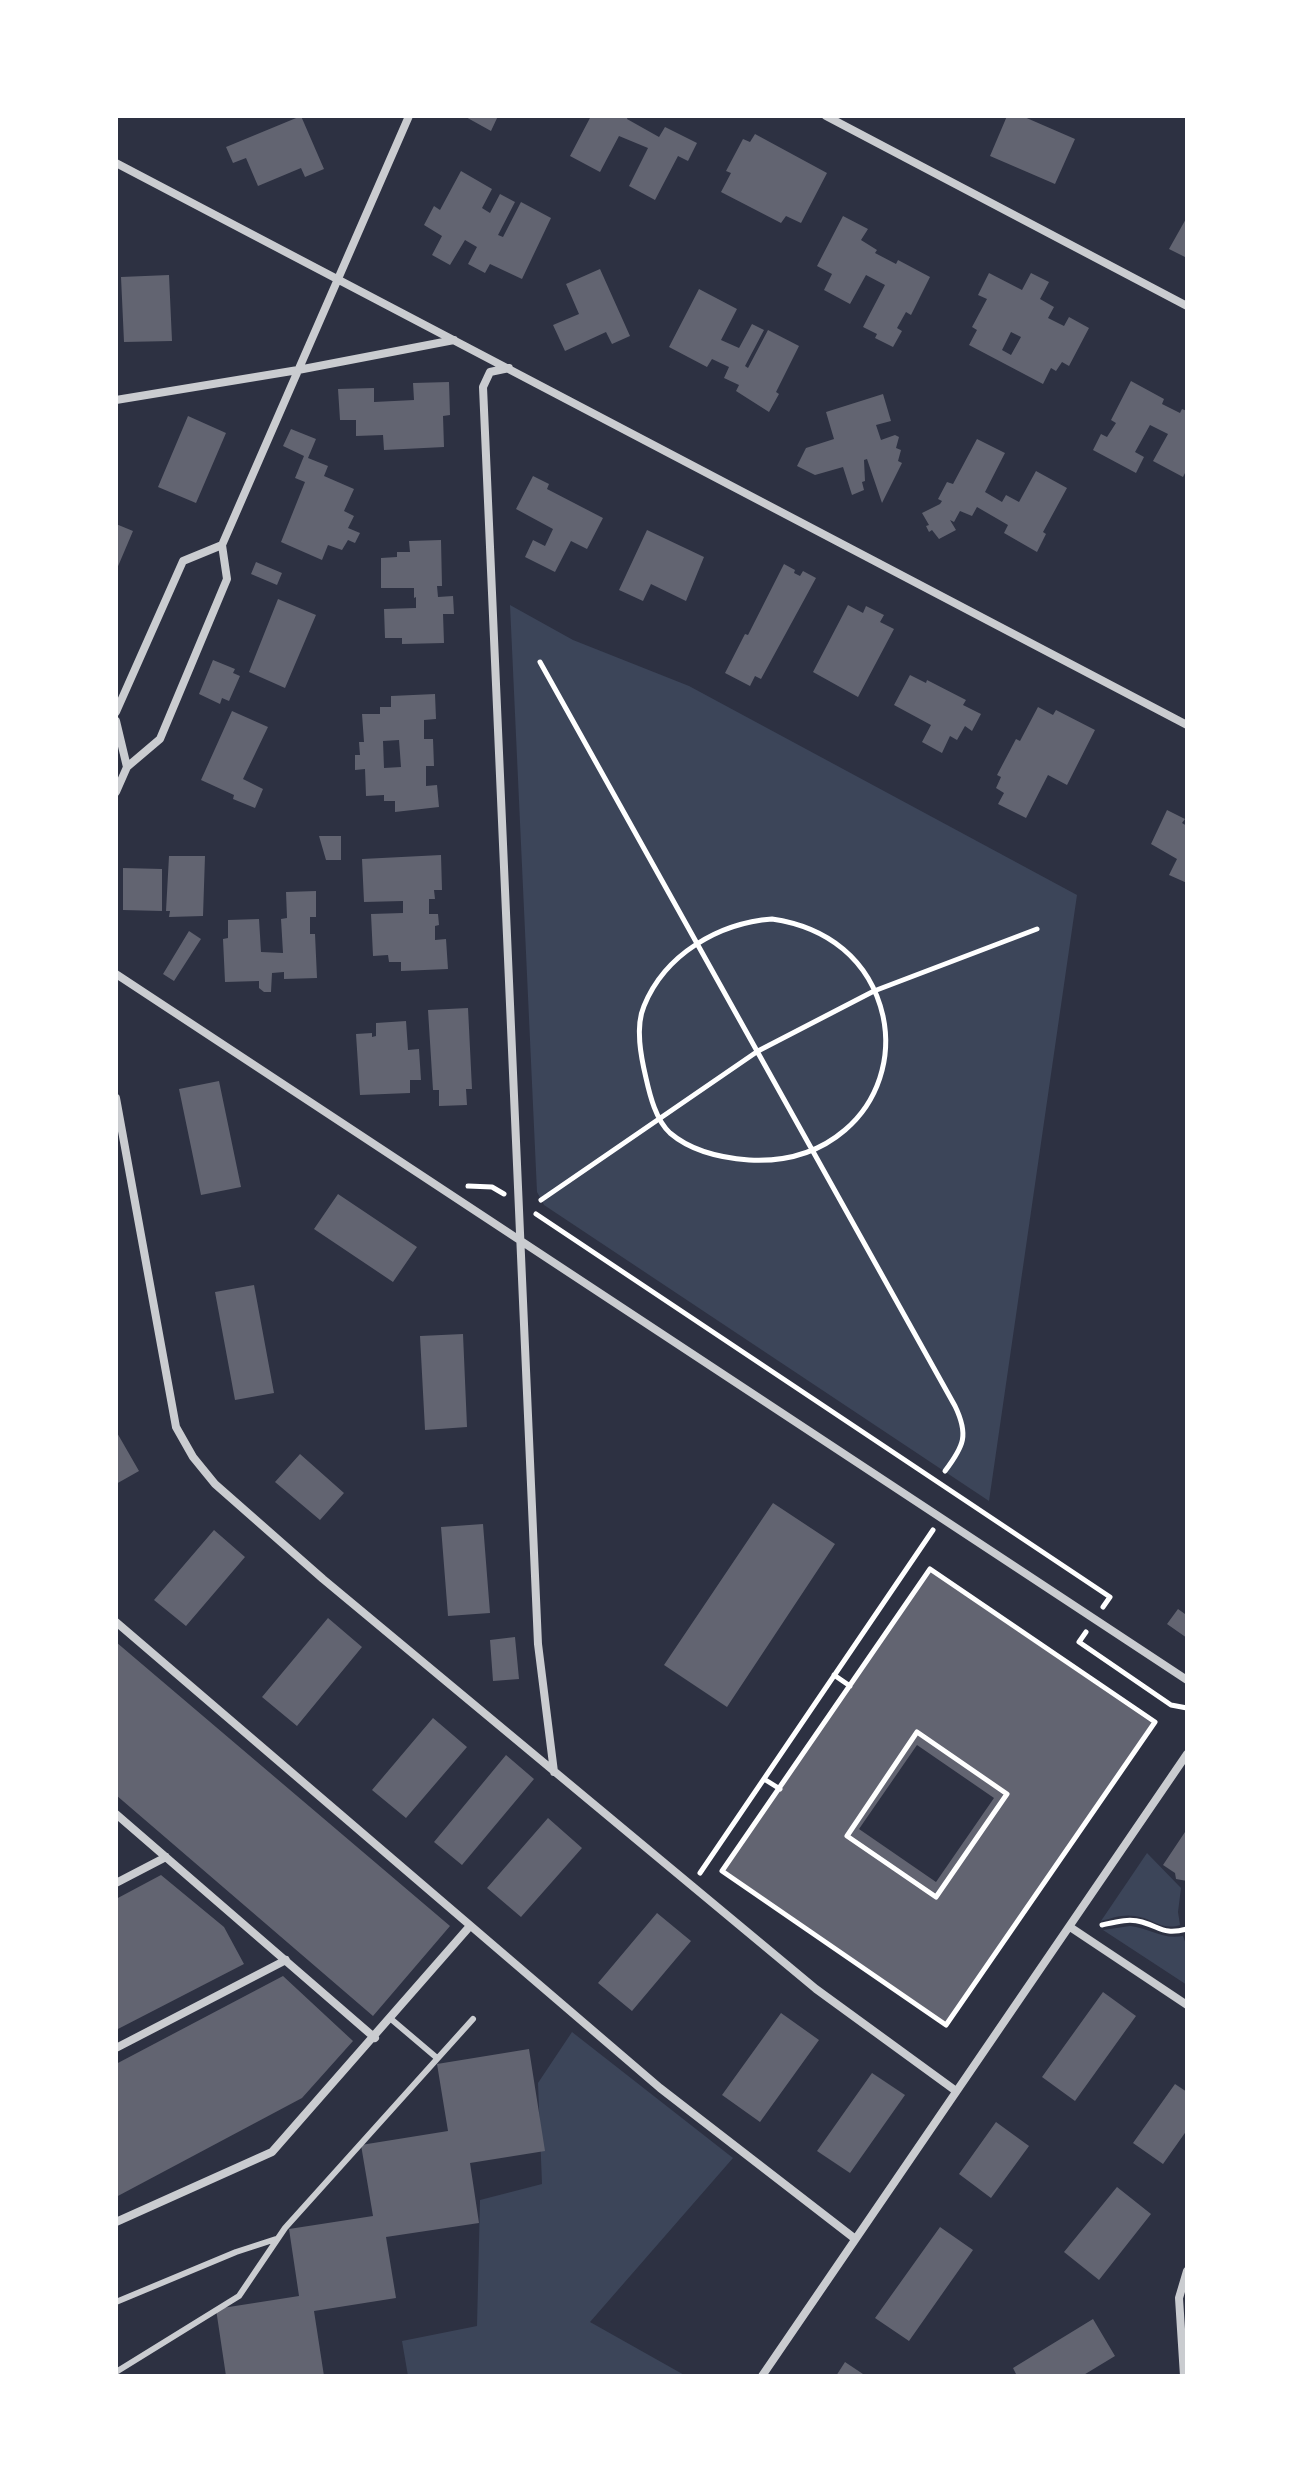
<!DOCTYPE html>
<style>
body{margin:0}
#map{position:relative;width:1303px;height:2492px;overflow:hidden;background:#2d3142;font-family:"Fira Sans",sans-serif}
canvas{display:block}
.frame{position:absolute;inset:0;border:118px solid #fff;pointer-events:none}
</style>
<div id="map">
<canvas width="1303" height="2492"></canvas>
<div class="frame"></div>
</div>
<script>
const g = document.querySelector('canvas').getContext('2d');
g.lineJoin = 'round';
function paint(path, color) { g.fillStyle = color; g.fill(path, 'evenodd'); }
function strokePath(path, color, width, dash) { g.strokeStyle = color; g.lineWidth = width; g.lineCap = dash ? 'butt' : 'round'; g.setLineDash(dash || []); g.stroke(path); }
paint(new Path2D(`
 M510 605 573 640 689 686 1077 895 989 1501 544 1205 537 1192Z
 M1147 1853 1181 1888 1178 1912 1180 1925C1162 1931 1152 1918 1135 1916 1123 1914 1112 1918 1101 1921Z
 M1130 1926C1150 1928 1162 1940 1183 1936L1187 1947V1985L1103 1930Z
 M572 2032 733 2158 590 2322 686 2376H408L402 2341 477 2326 480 2200 542 2184 538 2083Z`), '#3c4559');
paint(new Path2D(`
 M301 116 324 169 305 177 301 168 258 186 246 158 233 163 226 147Z
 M464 116H498L491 131Z
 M591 116H628L627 119 659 137 665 127 697 143 688 161 678 156 655 200 629 186 648 148 619 136 600 172 570 156Z
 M1007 116H1022L1075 139 1055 184 990 156Z
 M755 134 827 173 801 223 786 216 781 223 721 192 731 173 726 171 743 139 750 142Z
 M461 171 492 189 482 208 490 213 500 194 515 202 498 235 503 237 521 202 551 218 522 279 490 264 485 273 468 264 477 247 465 240 450 265 432 255 442 236 424 225 434 206 440 210Z
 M843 216 868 229 861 240 877 250 875 253 896 264 898 260 930 277 911 315 906 312 897 328 902 331 893 347 875 338 877 334 863 327 885 285 866 275 850 304 824 290 832 274 817 266Z
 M1187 217V258L1169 249Z
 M600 269 630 336 612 344 606 332 565 351 553 325 579 314 566 284Z
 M989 273 1022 290 1031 273 1049 282 1040 299 1054 307 1048 318 1064 326 1069 317 1089 328 1069 366 1062 362 1056 371 1051 368 1043 384 969 345 977 330 972 327 987 299 978 295ZM1011 332 1021 337 1011 355 1002 350Z
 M169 275 172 341 124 342 121 277Z
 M699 289 737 309 721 340 739 348 752 324 764 330 745 366 748 368 768 330 799 346 776 392 779 394 769 412 736 391 739 385 724 378 729 367 712 359 707 367 669 347Z
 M1131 381 1164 399 1162 404 1180 413 1182 409 1187 411V469L1183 477 1153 461 1168 434 1150 425 1135 452 1144 457 1136 473 1093 450 1101 434 1107 437 1116 423 1111 420Z
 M449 382 450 415 443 416 444 447 384 450 383 435 356 436V420H340L338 389 374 388V402L414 400 413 383Z
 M883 394 891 421 876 425 881 440 895 435 899 437 896 448 901 450 898 461 902 463 882 503 867 459 864 460 865 481 862 482 864 490 852 495 843 467 815 475 797 466 806 448 834 439 826 412Z
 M188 416 226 433 196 503 158 487Z
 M291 429 316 439 308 458 328 466 324 476 354 489 344 511 354 516 348 528 360 533 355 543 348 540 342 550 328 545 322 560 281 542 305 482 295 478 304 456 283 446Z
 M977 439 1005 453 985 492 1002 502 1006 495 1019 502 1036 471 1067 488 1043 532 1046 534 1037 552 1004 533 1008 525 977 507 972 516 960 511 954 522 950 520 956 530 939 539 932 530 929 532 926 526 929 525 922 513 940 504 942 501 938 499 947 482 953 484Z
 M533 476 549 484 547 489 603 518 587 549 571 541 555 572 525 557 533 540 545 546 553 529 516 509Z
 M116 524 133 531 116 571Z
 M647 530 704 557 686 601 651 584 643 601 619 590Z
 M441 540 442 586H437L438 597 453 596 454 614H443L444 643 402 644V638H385L384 609 416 608V597L414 598V588H381V558L397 557V552H410L409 541Z
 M256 562 282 573 277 585 251 574Z
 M784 564 795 570 794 573 800 576 803 571 816 578 761 679 755 676 750 686 725 673 745 634 748 635Z
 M278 599 316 615 285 688 249 672Z
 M848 605 863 613 866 606 884 615 880 622 894 629 858 697 813 672Z
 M213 660 235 669 233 673 240 676 229 701 222 698 220 704 199 694Z
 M910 675 926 683 927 680 966 700 963 705 981 714 972 731 965 726 957 740 950 736 942 753 922 742 931 725 894 705Z
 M435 694 436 719 424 720V739H433L434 766H426V786L437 785 439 807 395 812V801H384V795L366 796 365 769 355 770V755H360L359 742H364L362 714H380V707H391V696ZM399 740 401 767 384 768 383 741Z
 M1038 707 1053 715 1056 710 1095 730 1067 785 1048 775 1026 818 998 804 1004 793 996 788 1001 777 997 775 1016 739 1020 741Z
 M232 711 268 727 243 779 263 789 255 808 233 799 234 795 201 780Z
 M1167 810 1185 819 1182 823 1187 826V883L1169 875 1177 859 1151 844Z
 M319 836H341V860H326Z
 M441 855 442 890H434L435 899H429V914H438L439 925 435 926V940L446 939 448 969 401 971V962H389L388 955 373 956 371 914 403 913V901L364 902 362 859Z
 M169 856H205L203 916 169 917 170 911H166Z
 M123 868 162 869V911L123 910Z
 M316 891V917H310V934H315L317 978 284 979V972L272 973 271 992H264L259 988V981L225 982 223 939 228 938V920L259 919 261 952 283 953 281 919 287 918 286 892Z
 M189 931 201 939 174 981 163 974Z
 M468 1008 472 1089H466L467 1105 439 1106V1090H433L428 1010Z
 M406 1021 408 1050 419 1049 421 1080H410V1093L360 1095 356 1034 372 1033V1037L376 1036V1023Z
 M219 1081 241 1187 201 1195 179 1089Z
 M338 1194 417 1247 393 1282 314 1229Z
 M254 1285 274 1393 235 1400 215 1292Z
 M463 1334 467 1427 425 1430 420 1336Z
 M116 1431 139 1471 116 1484Z
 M300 1454 344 1493 320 1520 275 1482Z
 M773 1503 835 1544 727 1707 664 1665Z
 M483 1524 490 1613 448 1616 441 1527Z
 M214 1530 245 1557 186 1626 154 1600Z
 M930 1571 1152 1723 946 2023 724 1871ZM917 1745 994 1798 936 1882 859 1829Z
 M1178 1609 1185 1614 1187 1611V1638L1167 1624Z
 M328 1618 362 1647 297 1726 262 1697Z
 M515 1637 519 1679 493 1681 490 1640Z
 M116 1642 450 1926 373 2016 116 1795Z
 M433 1718 467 1747 406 1818 372 1790Z
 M506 1755 534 1779 462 1865 434 1842Z
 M548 1818 582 1848 521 1917 487 1888Z
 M1187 1829V1881L1176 1879 1175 1873 1163 1865Z
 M161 1875 224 1927 244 1964 116 2030V1899Z
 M657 1913 691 1941 632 2011 598 1983Z
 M283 1976 353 2041 302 2098 116 2197V2064Z
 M1103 1992 1136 2016 1075 2101 1042 2077Z
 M781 2013 819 2040 760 2122 722 2095Z
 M529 2049 545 2151 470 2163 479 2223 386 2237 396 2298 314 2311 324 2376H226L216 2309 299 2296 289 2229 373 2216 361 2145 448 2131 437 2064Z
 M872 2073 905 2095 850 2173 817 2151Z
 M1175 2084 1187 2092V2130L1163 2164 1133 2143Z
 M996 2122 1029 2146 991 2198 959 2174Z
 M1117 2187 1151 2214 1099 2280 1064 2252Z
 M940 2227 973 2250 909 2341 875 2318Z
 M1093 2319 1115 2356 1082 2376H1017L1013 2368Z
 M845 2362 866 2376H836Z`), '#626471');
strokePath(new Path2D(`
 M540 662 955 1406C969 1435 964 1446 945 1471
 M772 919C827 927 870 959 883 1016 892 1058 878 1102 845 1130 817 1154 785 1162 749 1160 722 1158 691 1151 670 1133 656 1120 650 1096 646 1078 641 1057 635 1027 644 1006 665 954 719 923 772 919Z
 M468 1186 492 1187 504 1194
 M541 1200 758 1051 874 991 1037 929
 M536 1214 1110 1597 1103 1607
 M930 1569 1155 1722 946 2025 722 1871Z
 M1086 1632 1079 1642 1171 1705 1187 1708
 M834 1675 850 1686
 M917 1732 1007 1794 936 1897 847 1836Z
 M764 1779 780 1789
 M700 1873 933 1530
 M1102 1925C1115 1922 1129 1918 1142 1922 1162 1928 1164 1935 1187 1929`), '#fff', 5);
strokePath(new Path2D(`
 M391 2019 437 2058
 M116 2302 236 2252 276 2239
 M116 2372 239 2296 285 2228 473 2019`), '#caccd0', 6);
strokePath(new Path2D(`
 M826 116 1187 306
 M116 163 1187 725
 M509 368 490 372 483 387 538 1644 554 1772
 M116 400 298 370 454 340
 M116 712 183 561 222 545 409 116
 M116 721 127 767 116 792
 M127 767 160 739 227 579 222 545
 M116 974 1187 1680
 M116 1098 176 1427 193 1457 215 1484 323 1579 816 1989 956 2091
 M116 1622 660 2088 854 2238
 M116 1814 375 2038
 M116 1883 166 1857
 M1070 1927 1187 2005
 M116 2048 286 1960
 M116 2222 272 2152 470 1926
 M762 2376 1187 1754
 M1184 2376 1179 2298 1187 2271`), '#caccd0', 8);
</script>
